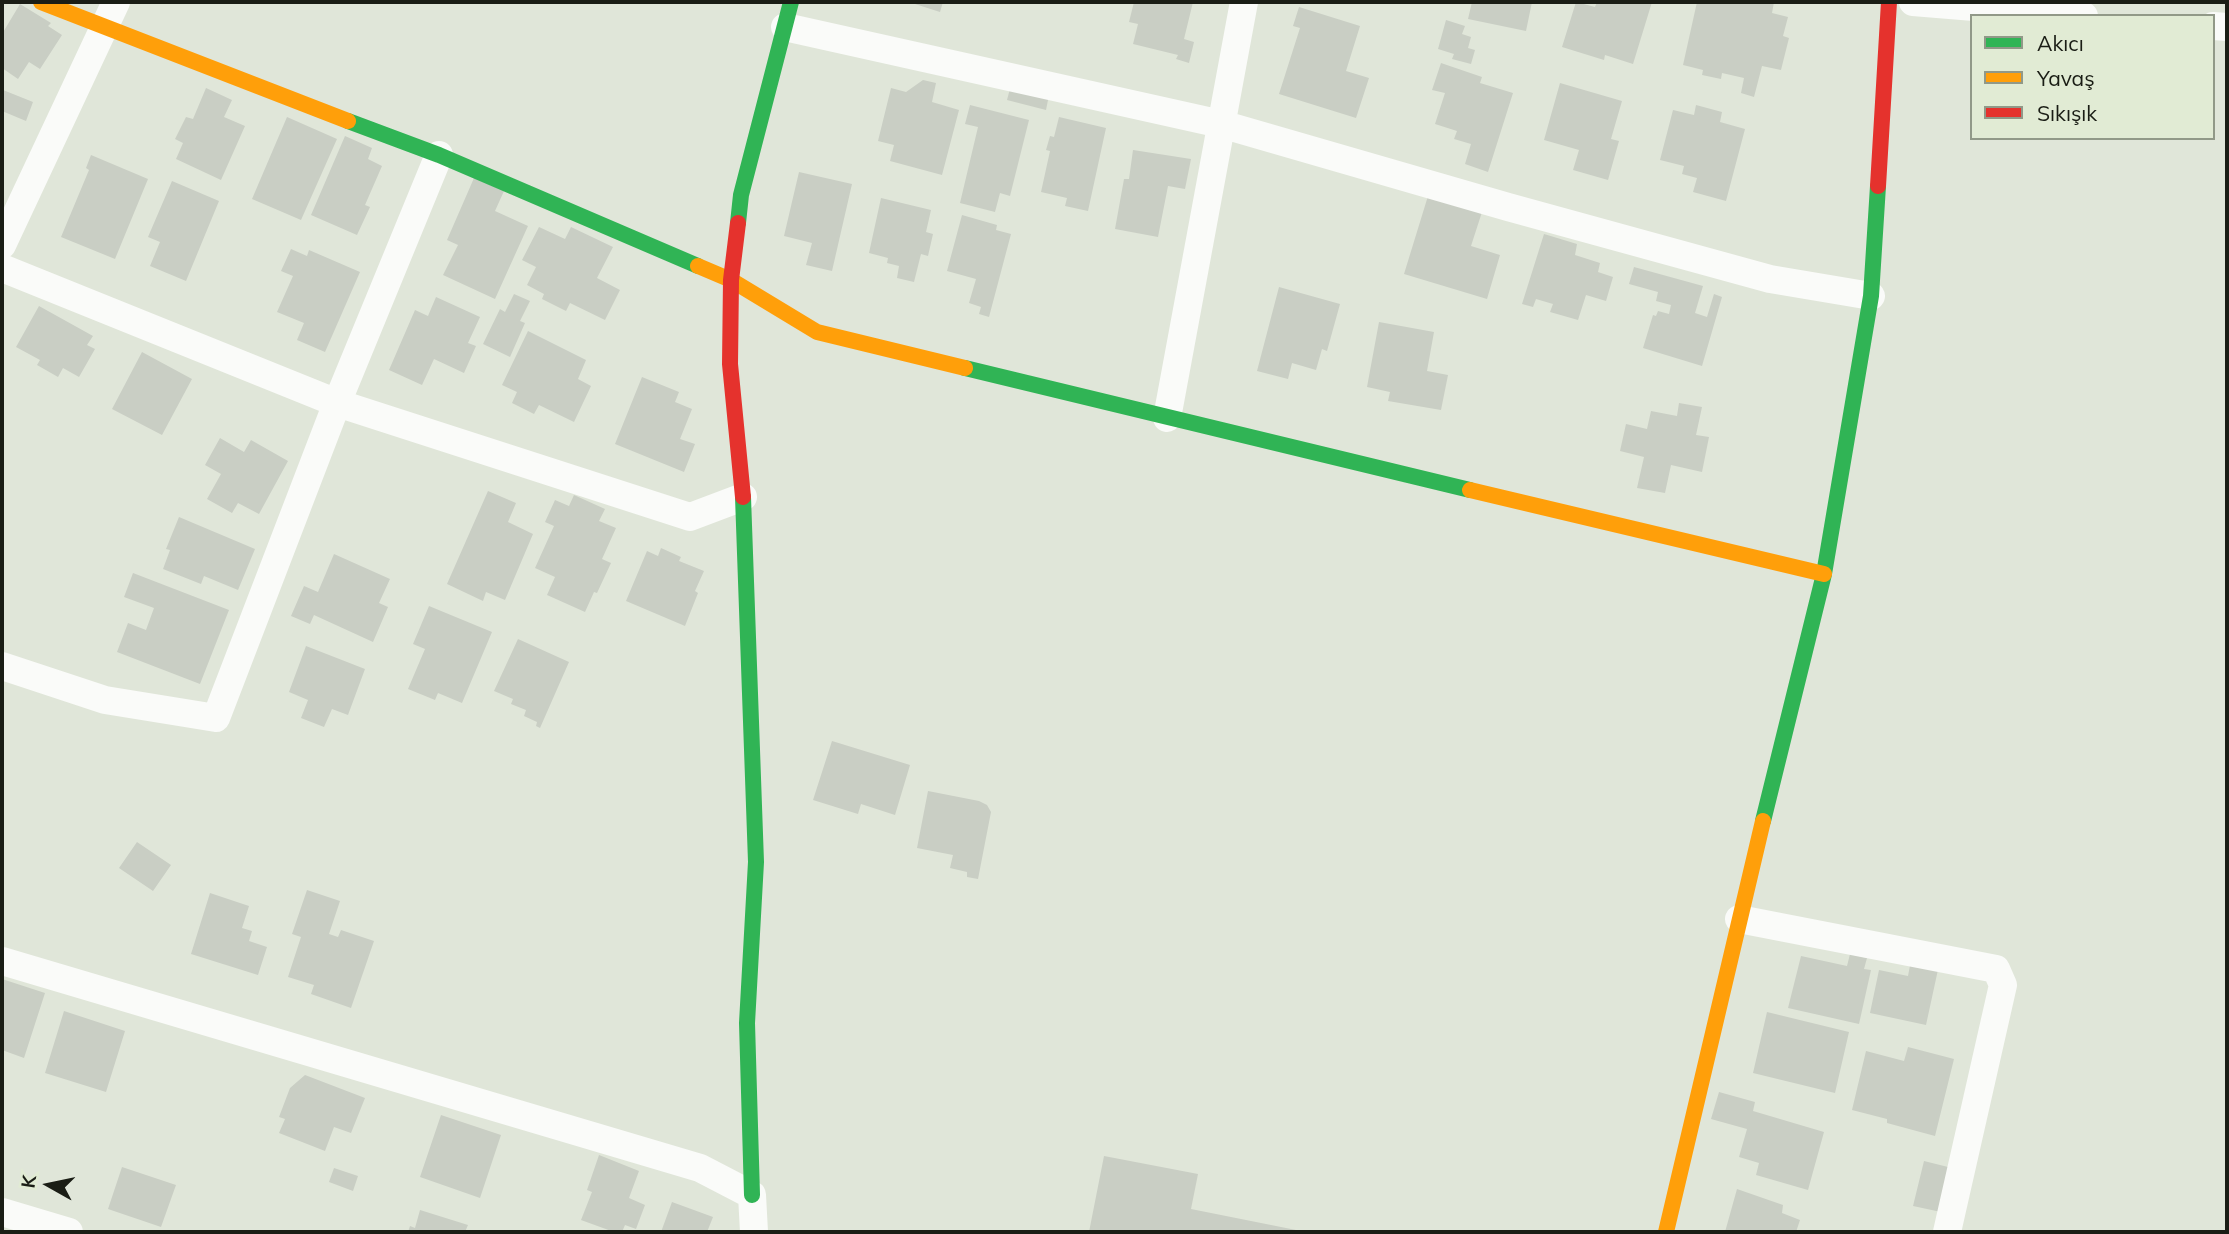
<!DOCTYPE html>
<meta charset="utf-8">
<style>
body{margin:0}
#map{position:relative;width:2229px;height:1234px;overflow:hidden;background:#e0e6d9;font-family:Mulish,sans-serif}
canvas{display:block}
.frame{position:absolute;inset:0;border:4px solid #1a1d15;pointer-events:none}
.legend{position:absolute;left:1970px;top:14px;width:245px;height:126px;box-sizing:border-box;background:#e1ebd4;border:2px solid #919988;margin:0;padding:9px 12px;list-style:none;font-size:21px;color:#1a1d15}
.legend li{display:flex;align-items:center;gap:14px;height:35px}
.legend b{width:35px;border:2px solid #919988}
.north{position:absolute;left:14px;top:1150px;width:70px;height:70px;-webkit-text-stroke:5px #e1ebd4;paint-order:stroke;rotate:279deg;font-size:19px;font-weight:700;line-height:28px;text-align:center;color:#1a1d15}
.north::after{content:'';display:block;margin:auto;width:24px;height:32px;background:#1a1d15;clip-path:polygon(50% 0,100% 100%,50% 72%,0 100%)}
</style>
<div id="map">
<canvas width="2229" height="1234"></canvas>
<div class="frame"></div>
<ul class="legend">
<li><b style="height:9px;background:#30b455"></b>Akıcı</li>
<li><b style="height:9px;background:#ff9f0a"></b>Yavaş</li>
<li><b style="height:9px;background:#e5322d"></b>Sıkışık</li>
</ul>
<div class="north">K</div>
</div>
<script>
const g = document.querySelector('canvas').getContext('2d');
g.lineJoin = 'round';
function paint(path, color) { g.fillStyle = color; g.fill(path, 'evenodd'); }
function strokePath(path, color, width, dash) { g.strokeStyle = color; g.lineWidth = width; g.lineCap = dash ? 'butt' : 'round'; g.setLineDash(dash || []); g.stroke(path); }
paint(new Path2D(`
 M916 2H943L940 12 915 4Z
 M1134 2H1193L1184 39 1194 42 1189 63 1176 59 1178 55 1133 44 1138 24 1129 22Z
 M1472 2H1532L1526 31 1468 19Z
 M1576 2 1595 7 1597 2H1652L1633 64 1605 55 1604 60 1562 47Z
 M1697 2H1774L1772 13 1788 17 1783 36 1789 38 1781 70 1762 66 1754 97 1741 93 1744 78 1722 73 1721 79 1702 75 1703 70 1683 65Z
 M20 4 51 23 48 26 62 35 40 69 29 62 18 79 2 68V34Z
 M1299 7 1360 26 1346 71 1369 78 1356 118 1279 94 1300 28 1293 26Z
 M1446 20 1465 26 1462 34 1471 37 1468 48 1475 50 1471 64 1452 59 1454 54 1438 49Z
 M1441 63 1482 77 1480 83 1513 93 1488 172 1465 164 1471 144 1454 139 1457 131 1435 124 1445 93 1432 90Z
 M923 80 936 83 932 102 959 110 942 175 890 161 894 145 878 141 891 88 906 92Z
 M1012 81 1050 90 1046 110 1007 100Z
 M1560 83 1622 101 1611 139 1619 141 1608 180 1573 170 1579 150 1544 140Z
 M206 88 232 100 224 117 245 126 221 180 176 159 183 143 175 139 186 117 193 119Z
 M3 90 33 102 26 121 2 111Z
 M970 105 1029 120 1010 196 1000 193 995 212 960 203 978 127 965 124Z
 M1696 105 1722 112 1720 122 1745 129 1726 201 1693 192 1697 178 1682 174 1684 166 1660 160 1673 110 1694 115Z
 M287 117 337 139 301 220 252 199Z
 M1059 117 1106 128 1088 211 1065 206 1067 198 1041 192 1050 151 1046 150 1050 136 1054 137Z
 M345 136 372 148 368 159 382 166 365 205 370 207 357 235 311 215Z
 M1133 150 1191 159 1185 189 1168 186 1158 237 1115 229 1124 179H1129Z
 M91 155 148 179 115 259 61 237 89 170 86 168Z
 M799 172 852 184 832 271 806 265 812 243 784 236Z
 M474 178 504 191 495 211 528 226 495 299 443 275 458 245 447 240Z
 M172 181 219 201 186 281 150 266 160 242 148 237Z
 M1428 196 1482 212 1471 246 1500 255 1487 299 1404 274Z
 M881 198 931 210 926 232 933 234 928 256 921 254 914 282 897 278 899 266 887 263 888 258 869 253Z
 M962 215 997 225 996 230 1011 234 989 317 979 314 981 307 969 303 976 279 947 271Z
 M539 227 565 239 571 227 613 247 597 278 620 290 605 320 570 303 566 311 542 299 544 294 527 285 536 267 522 260Z
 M1544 234 1577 244 1575 255 1600 263 1598 272 1613 277 1606 301 1586 295 1578 320 1550 312 1553 304 1536 299 1533 307 1522 304Z
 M291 249 307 256 309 250 360 272 325 352 297 340 304 323 277 312 293 276 281 271Z
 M1634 267 1703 286 1695 313 1707 317 1714 294 1722 297 1702 366 1643 348 1653 315 1656 316 1658 311 1669 314 1671 305 1656 301 1658 292 1629 284Z
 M1279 287 1340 304 1327 351 1322 349 1316 370 1292 363 1288 379 1257 371Z
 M514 294 530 301 520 321 525 323 510 357 483 344 500 309 505 312Z
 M436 297 480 317 468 343 476 346 464 373 434 359 422 385 389 370 415 310 428 316Z
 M39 306 93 336 87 345 95 349 79 377 63 368 58 377 37 365 40 360 16 347Z
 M1379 322 1434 332 1427 371 1448 375 1441 410 1388 401 1390 392 1367 387Z
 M528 331 586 360 578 379 591 386 574 422 539 405 534 414 512 403 517 392 502 385Z
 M142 352 192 379 162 435 112 409Z
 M642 377 679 392 675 402 692 409 680 439 695 444 684 472 615 444Z
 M1679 403 1702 407 1696 435 1709 437 1702 472 1671 465 1665 493 1637 488 1644 457 1620 451 1626 424 1647 429 1651 411 1677 416Z
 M220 438 244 452 251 440 288 461 259 514 238 503 232 513 207 499 221 474 205 465Z
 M488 491 516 503 508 522 533 534 505 600 486 592 483 601 447 584Z
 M574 495 605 509 599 521 616 528 602 559 611 563 597 593 594 592 585 612 547 595 555 577 535 568 554 526 545 522 555 500 569 506Z
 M179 517 255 549 238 590 204 576 201 584 163 569 170 550 166 549Z
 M661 548 681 557 679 561 704 571 695 591 698 593 685 626 626 601 647 551 658 556Z
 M334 554 390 579 379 603 388 607 373 642 314 615 310 624 291 616 304 586 318 592Z
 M133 573 229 610 200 684 117 652 128 623 146 630 154 608 124 597Z
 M429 606 492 632 462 703 438 693 435 700 408 689 425 649 413 644Z
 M518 639 569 662 540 728 536 726 537 722 524 716 526 710 511 704 513 699 494 691Z
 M306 646 365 669 348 715 332 709 324 727 301 718 308 700 289 692Z
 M832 741 910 765 895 815 861 804 858 814 813 800Z
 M928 791 979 801 987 805 991 812 978 879 967 877V872L950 868 953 855 917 848Z
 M137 842 171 865 153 891 119 868Z
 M307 890 340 901 329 934 338 937 341 930 374 941 351 1008 311 994 314 985 288 977 301 937 292 934Z
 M210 893 249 906 242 928 252 931 249 941 267 947 258 975 191 954Z
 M1850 954 1867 958 1864 969 1871 970 1859 1024 1788 1008 1801 956 1847 966Z
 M1911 960 1939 965 1926 1025 1870 1013 1879 970 1908 976Z
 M2 979 45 993 24 1058 2 1050Z
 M64 1011 125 1031 106 1092 45 1073Z
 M1767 1012 1849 1032 1835 1093 1753 1073Z
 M1908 1047 1954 1059 1935 1136 1887 1123V1119L1852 1110 1866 1051 1904 1061Z
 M305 1075 365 1098 351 1133 334 1127 325 1151 279 1133 285 1119 279 1117 290 1088Z
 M1719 1092 1755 1102 1753 1111 1824 1132 1808 1190 1756 1175 1759 1163 1739 1157 1747 1129 1711 1119Z
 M441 1115 501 1135 480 1198 420 1177Z
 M599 1155 639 1171 629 1198 645 1205 636 1229 625 1225 622 1232H614L581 1220 592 1192 587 1190Z
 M1104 1156 1198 1174 1191 1209 1306 1232H1089Z
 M1924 1161 1952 1168 1941 1212 1913 1206Z
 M122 1167 176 1185 161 1227 108 1209Z
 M334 1168 358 1176 353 1191 329 1182Z
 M1737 1189 1783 1205 1782 1213 1800 1220 1796 1232H1725Z
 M672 1202 713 1217 707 1232H661Z
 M420 1210 468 1225 465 1232H408L410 1226 415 1228Z`), '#c9cec4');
strokePath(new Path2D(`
 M1913 2 2084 16
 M2213 26 2227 27
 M785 27 1221 124 1508 207 1770 279 1871 296
 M2 245 116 2
 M2 268 337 403 690 517 743 497
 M1167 418 1244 2
 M2 666 105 700 216 718 337 403 439 155
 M1739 919 1996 969 2003 985 1947 1232
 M2 961 700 1168 752 1195 754 1232
 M2 1212 69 1232`), '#fafbf9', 28);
strokePath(new Path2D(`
 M348 121 439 155 698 266
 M738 223 741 195 791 2
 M965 368 1470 490
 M743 497 756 862 747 1023 752 1195
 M1763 821 1824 574 1871 296 1878 186`), '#30b455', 16);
strokePath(new Path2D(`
 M41 2 348 121
 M698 266 731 280 817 332 965 368
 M1470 490 1824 574
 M1666 1232 1763 821`), '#ff9f0a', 16);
strokePath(new Path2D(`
 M1878 186 1889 2
 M738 223 731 280 730 364 743 497`), '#e5322d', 16);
</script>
